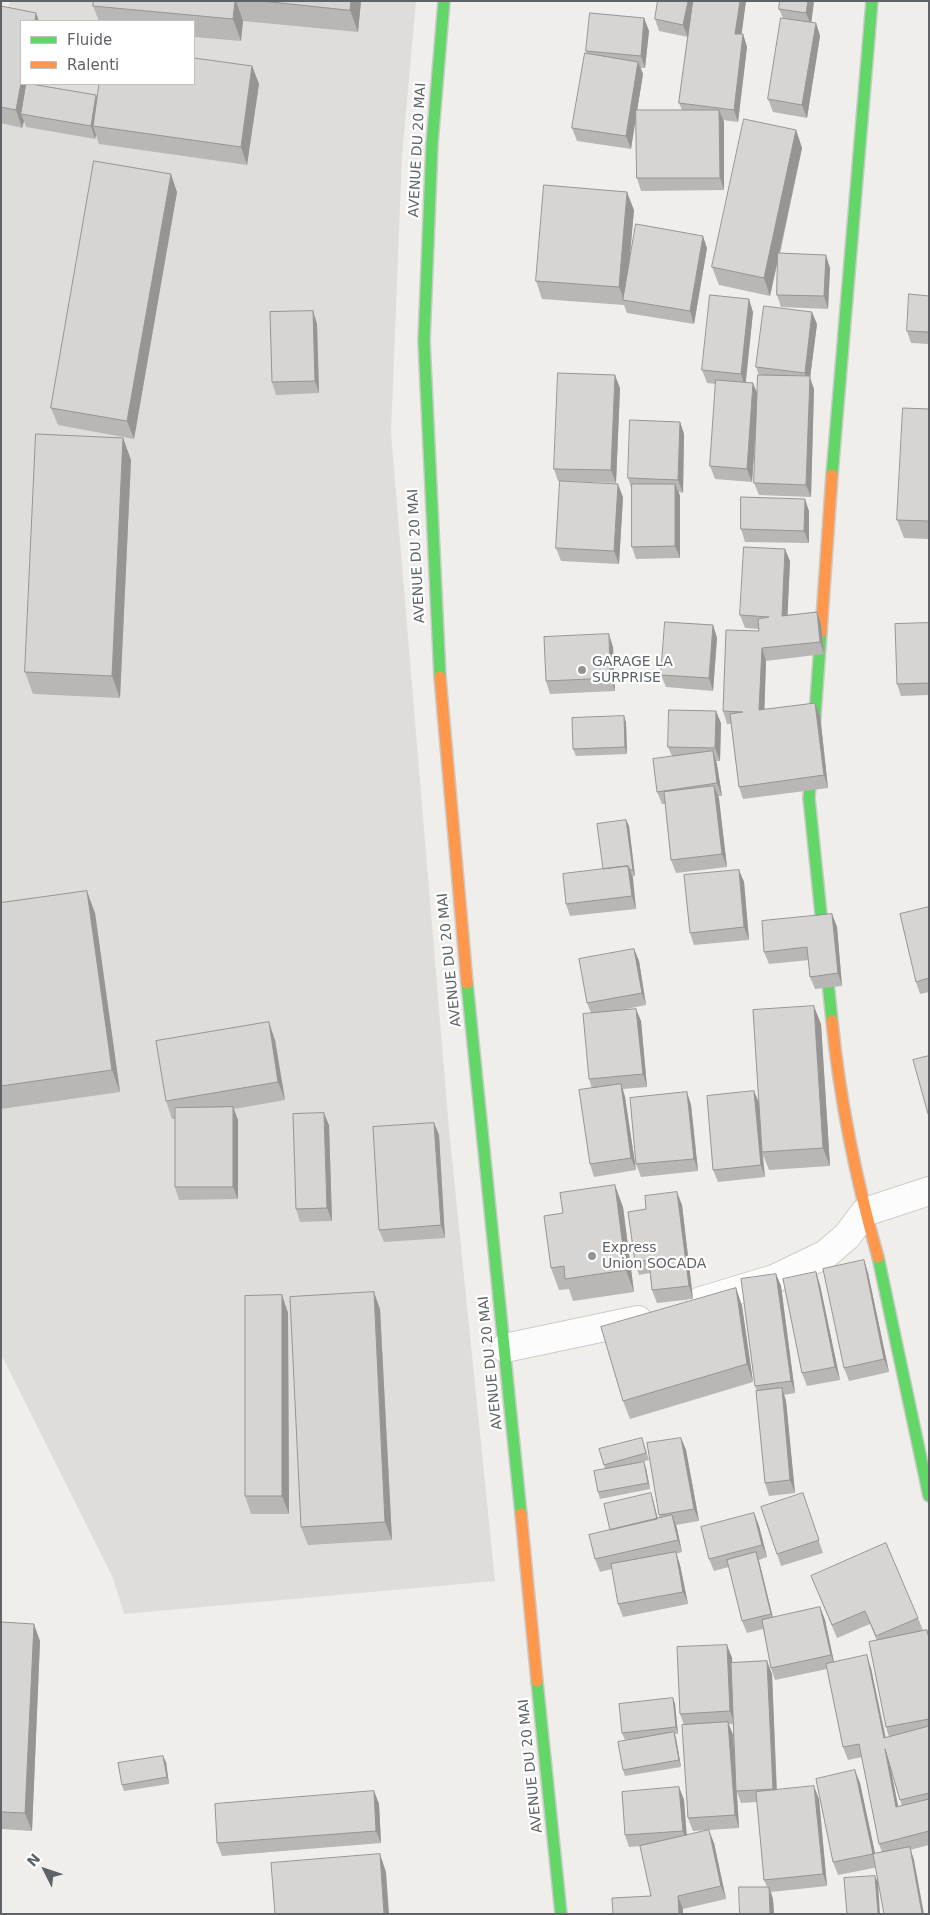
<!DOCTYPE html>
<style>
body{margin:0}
#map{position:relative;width:930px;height:1915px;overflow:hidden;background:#efeeea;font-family:"DejaVu Sans",sans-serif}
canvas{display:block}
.frame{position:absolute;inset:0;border:2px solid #5f6368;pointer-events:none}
.legend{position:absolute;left:20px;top:20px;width:175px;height:65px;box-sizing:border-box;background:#fff;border:1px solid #bfc1c3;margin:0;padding:6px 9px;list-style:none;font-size:15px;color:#5f6368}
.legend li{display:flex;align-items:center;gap:10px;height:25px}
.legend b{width:25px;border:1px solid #bfc1c3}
.north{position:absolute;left:20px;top:1845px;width:50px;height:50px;-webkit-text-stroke:4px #fff;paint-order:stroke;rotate:311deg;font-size:14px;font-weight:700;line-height:20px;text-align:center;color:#5f6368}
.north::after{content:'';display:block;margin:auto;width:18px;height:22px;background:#5f6368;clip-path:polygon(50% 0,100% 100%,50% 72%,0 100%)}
</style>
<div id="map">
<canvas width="930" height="1915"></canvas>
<div class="frame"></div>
<ul class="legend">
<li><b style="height:6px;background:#63d668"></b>Fluide</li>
<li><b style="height:6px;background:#ff974d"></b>Ralenti</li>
</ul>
<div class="north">N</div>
</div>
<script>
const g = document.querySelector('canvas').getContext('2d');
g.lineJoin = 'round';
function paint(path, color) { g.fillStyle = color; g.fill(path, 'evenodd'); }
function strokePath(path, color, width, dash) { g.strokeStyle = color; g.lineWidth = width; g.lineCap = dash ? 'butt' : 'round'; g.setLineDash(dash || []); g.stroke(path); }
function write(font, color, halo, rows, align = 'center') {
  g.font = font + ' "DejaVu Sans",sans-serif'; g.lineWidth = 4.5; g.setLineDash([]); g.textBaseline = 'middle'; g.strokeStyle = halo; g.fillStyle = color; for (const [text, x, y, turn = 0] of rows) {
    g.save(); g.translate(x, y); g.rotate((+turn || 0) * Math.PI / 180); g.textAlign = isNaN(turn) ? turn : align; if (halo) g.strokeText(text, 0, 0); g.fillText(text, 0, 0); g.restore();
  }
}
paint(new Path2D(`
 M10 1H416L402 156 391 433 449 1129 495 1581 124 1614 113 1578 1 1354V30ZM21 21H194V84H21Z`), '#dfddda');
const street = new Path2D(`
 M701 1301 774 1279 826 1254 847 1236 865 1212 929 1191
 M505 1348 638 1320`);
const fast = new Path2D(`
 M832 475 872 1
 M821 632 809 798 832 1021
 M440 677 424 341 432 144 444 1
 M467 983 521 1514
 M878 1257 929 1496
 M537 1681 561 1914`);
const slow = new Path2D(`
 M821 632 832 475
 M440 677 467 983
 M832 1021C840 1101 856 1180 878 1257
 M521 1514 537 1681`);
strokePath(street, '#cbcccc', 30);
strokePath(fast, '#cacacb', 14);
strokePath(slow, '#cacacb', 14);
strokePath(street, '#fdfcfc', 28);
strokePath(fast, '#63d668', 11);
strokePath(slow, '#ff974d', 11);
paint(new Path2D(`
 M94 1H361L358 32 243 21 241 41 194 37V21H99L93 6Z
 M746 1 741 34H743L747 47 738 122 723 120 724 122V190L641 191 637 178 636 115 631 149 577 141 572 128 587 54 586 51 644 18 649 31 645 68H641L643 74 637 110H682L679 103 688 37 659 31 655 19Z
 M814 1 811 23H816L820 36 807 118 773 112 768 99 783 18 779 9Z
 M1 6 21 84 97 97 252 66 259 84 247 165 99 144 96 135 95 139 26 127 24 121 22 128 1 123Z
 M796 130 802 148 780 254 830 268 828 309 781 307 777 295 778 260 770 296 719 285 712 267Z
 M177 192 134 439 58 425 51 408Z
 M634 210 629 262 707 248 694 324 627 313 624 305 542 299 536 281Z
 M929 296V344L911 343 907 331Z
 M313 311 317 324 319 393 276 395 272 382Z
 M753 312 746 382 757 394 759 375 756 367 817 324 810 378 814 389 811 497 759 495 754 483 757 408 752 482 715 479 710 466 716 384 707 383 702 370Z
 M620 388 616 483 558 481 554 469Z
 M929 409V539L904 538 897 520Z
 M680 422 684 434 683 493 679 492 680 496V558L636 559 632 547V490L628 478Z
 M123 438 131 460 120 698 33 694 25 672Z
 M623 497 619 564 561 561 556 548Z
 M809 511V543L745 542 741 529Z
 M790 561 787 615 817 612 821 624 824 654 766 661 764 710 820 715 828 788 743 799 739 787 731 724H727L723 711 759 631V629L745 628 740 615Z
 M929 623V695L901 696 897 684Z
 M713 625 717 638 713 691 666 687 661 675Z
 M613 647 615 691 550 694 546 681Z
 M626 722 627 754 576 756 573 749Z
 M721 723 720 761H716L722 796H718L727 867 676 873 671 860 665 804H662L657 792 672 756 668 747Z
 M626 820 629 826 635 876 632 877 636 909 570 916 566 904 603 869Z
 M739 870 744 882 749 940 694 945 690 933Z
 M1 903 95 913 120 1092 1 1109Z
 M929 907V992L920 994 916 982Z
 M832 914 837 927 842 986 815 989 810 977 809 960 769 964 764 952Z
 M634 949 639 961 646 1005 616 1011 636 1009 641 1021 647 1087 623 1089 625 1097 636 1170 594 1177 590 1164 592 1089 589 1079 591 1013 587 1003Z
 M821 1024 830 1166 769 1170 763 1155 765 1177 718 1182 713 1170 754 1091 759 1103 760 1121Z
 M275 1040 285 1100 234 1109 238 1120V1199L179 1200 175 1187V1119H172L166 1101Z
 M687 1092 691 1105 698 1171 641 1177 636 1164Z
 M434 1123 439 1135 445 1238 384 1242 379 1230Z
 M329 1125 332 1221 300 1222 296 1209Z
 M682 1205 693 1299 657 1303 652 1290 650 1273 639 1275 635 1262Z
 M623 1207 634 1292 573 1301 569 1289 559 1290 551 1268Z
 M864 1260 868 1273 889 1372 849 1381 844 1368Z
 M816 1272 820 1285 840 1380 807 1386 802 1373Z
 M776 1274 781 1286 795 1393 784 1395 786 1401 795 1493 769 1496 765 1483 757 1391 755 1386Z
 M736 1288 742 1306 753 1382 630 1419 623 1401Z
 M282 1295 288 1313 289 1514H251L245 1496Z
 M380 1309 392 1540 308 1545 301 1527Z
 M681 1438 686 1450 699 1521 676 1525 682 1552 676 1554 680 1565 688 1604 623 1617 618 1604 612 1569 600 1572 595 1559 610 1530 653 1500 658 1519 660 1518 659 1515Z
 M644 1444 649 1460 637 1463 646 1468 650 1489 600 1499 598 1492 605 1469 604 1465Z
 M803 1493 823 1553 781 1566 777 1554Z
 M754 1513 759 1526 767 1557 759 1560 773 1618 820 1607 825 1620 834 1662 871 1668 886 1738 889 1737 886 1727 877 1641 870 1624 837 1638 811 1576 918 1618 923 1630 920 1631 927 1630 929 1635V1845L910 1850 914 1860 838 1875 833 1862 860 1783 875 1854 882 1852 879 1844 862 1757 848 1760 843 1747 827 1669 775 1680 771 1668 763 1629 747 1633 742 1621 729 1567 714 1571 709 1559ZM891 1770 902 1806 898 1807Z
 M1 1622 40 1641 32 1831 1 1829Z
 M727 1645 732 1658V1663L767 1661 772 1674 777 1790 819 1799 827 1886 771 1892 773 1899 774 1914H740L767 1887 764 1880 757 1802 741 1803 737 1792 739 1828 693 1831 688 1818 684 1725 680 1714ZM729 1724H733L735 1770 733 1735Z
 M673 1698 675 1704 678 1734H675L676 1738 681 1767 625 1776 623 1770 637 1738 625 1740 622 1733Z
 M166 1762 169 1784 124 1791 122 1785Z
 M679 1787 684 1800 687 1835 714 1843 726 1899 683 1909V1914H613L651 1896 641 1846 629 1847 625 1835Z
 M374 1791 379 1804 381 1843 222 1856 217 1843Z`), '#b8b7b5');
paint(new Path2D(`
 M235 1H236L243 21 241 41 233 19Z
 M351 1H361L358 32 350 10Z
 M688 1H696L688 37 683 25Z
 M740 1H746L740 46 735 34Z
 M808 1H814L811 25 806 13Z
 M36 13 39 21H35Z
 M644 18 649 31 645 68 641 56Z
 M816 23 820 36 807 118 802 105Z
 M743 34 747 47 738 122 734 110Z
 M638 62 643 74 631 149 626 136Z
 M252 66 259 84 247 165 241 147Z
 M21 84H31L21 114 24 121 22 128 16 110Z
 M96 95 101 108 93 126 96 135 95 139 91 126Z
 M719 110 724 122V190L720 178Z
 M796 130 802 148 770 296 764 278Z
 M171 174 177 192 134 439 127 421Z
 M627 192 634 210 626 301 624 300 619 287Z
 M703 236 707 248 694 324 690 311Z
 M826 255 830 268 828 309 824 296Z
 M749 299 753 312 745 387 741 374Z
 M313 311 317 324 319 393 315 381Z
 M812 312 817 324 810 378 814 389 811 497 806 485 809 386 805 373Z
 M615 375 620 388 616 483 611 470Z
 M753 383 758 395 752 482 747 469Z
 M680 422 684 434 683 493 678 480Z
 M123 438 131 460 120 698 112 676Z
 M618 484 623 497 619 564 614 551Z
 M675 484 680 496V558L675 546Z
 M805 499 809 511V543L804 531Z
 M785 549 790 561 787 628 782 616Z
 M817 612 821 624 824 654 820 642Z
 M713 625 717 638 713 691 709 678Z
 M609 634 613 647 615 691 610 678Z
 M762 648 766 661 764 723 759 710Z
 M815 703 820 715 828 788 824 775Z
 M716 711 721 723 720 761 715 748Z
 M624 716 626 722 627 754 625 747Z
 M713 751 717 764 722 796 717 783Z
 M714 786 719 798 727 867 722 854Z
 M626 820 629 826 635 876 633 870Z
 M628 866 633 878 636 909 632 896Z
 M739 870 744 882 749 940 744 927Z
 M87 891 95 913 120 1092 112 1070Z
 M832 914 837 927 842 986 838 973Z
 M634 949 639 961 646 1005 642 993Z
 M814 1006 821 1024 830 1166 823 1148Z
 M636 1009 641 1021 647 1087 643 1074Z
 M269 1022 275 1040 285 1100 278 1082Z
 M621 1084 625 1097 636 1170 631 1158Z
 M754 1091 759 1103 763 1152H762L765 1177 761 1165Z
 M687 1092 691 1105 698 1171 694 1159Z
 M233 1107 238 1120V1199L233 1187Z
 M324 1113 329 1125 332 1221 327 1208Z
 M434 1123 439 1135 445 1238 441 1225Z
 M615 1185 623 1207 634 1292 626 1270Z
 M677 1192 682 1205 693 1299 689 1286Z
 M864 1260 868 1273 889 1372 884 1359Z
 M816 1272 820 1285 840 1380 835 1367Z
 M776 1274 781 1286 795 1393 791 1381Z
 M736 1288 742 1306 753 1382 747 1364Z
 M374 1292 380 1309 392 1540 385 1522Z
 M282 1295 288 1313 289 1514 282 1496Z
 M782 1388 786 1401 795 1493 790 1480Z
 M681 1438 686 1450 699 1521 694 1509Z
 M644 1462 646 1468 650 1489 648 1483Z
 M651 1493 653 1500 660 1528 657 1522Z
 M754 1513 759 1526 767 1557 762 1545Z
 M672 1515 677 1528 682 1552 678 1540Z
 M676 1552 680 1565 688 1604 683 1592Z
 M756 1552 760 1565 775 1626 771 1614Z
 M820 1607 825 1620 835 1667 831 1655Z
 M34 1624 40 1641 32 1831 25 1813Z
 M727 1645 732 1658 735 1724 730 1711Z
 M867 1655 871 1668 888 1751 884 1738Z
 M767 1661 772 1674 777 1802 773 1789Z
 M673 1698 675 1704 678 1734 676 1727Z
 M728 1722 733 1735 739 1828 735 1815Z
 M674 1732 676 1738 681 1767 679 1760Z
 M885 1749 889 1761 901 1820 896 1807Z
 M163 1756 166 1762 169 1784 167 1777Z
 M855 1770 860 1783 878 1867 873 1854Z
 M814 1786 819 1799 827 1886 823 1874Z
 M679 1787 684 1800 687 1843 683 1831Z
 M374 1791 379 1804 381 1843 376 1831Z
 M709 1830 714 1843 726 1899 721 1886Z
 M910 1847 914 1860 924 1914H922Z
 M380 1854 386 1872 389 1914H384Z
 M875 1876 878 1882 880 1914H878Z
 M769 1887 773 1899 774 1914H770Z
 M678 1896 683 1909V1914H679Z`), '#969594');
const building = new Path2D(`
 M94 1H235L233 19 93 6Z
 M262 1H351L350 10Z
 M658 1H688L683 25 655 19Z
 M693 1H740L735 34H743L734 110 679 103Z
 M780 1H808L806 13 779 9Z
 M1 6 36 13 35 21H21V83L16 110 1 107Z
 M590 13 644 18 641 56 586 51Z
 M781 18 816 23 802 105 768 99Z
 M585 53 638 62 626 136 572 128Z
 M194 58 252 66 241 147 93 126 99 84H194Z
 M26 84H31L96 95 91 126 21 114Z
 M636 110H719L720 178H637Z
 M744 119 796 130 764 278 712 267Z
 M94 161 171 174 127 421 51 408Z
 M544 185 627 192 619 287 536 281Z
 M636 224 703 236 690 311 623 300Z
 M778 253 826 255 824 296 777 295Z
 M909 294 929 296V332L907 331Z
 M710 295 749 299 741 374 702 370Z
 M764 306 812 312 805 373 756 367Z
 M313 311 315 381 272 382 270 312Z
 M558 373 615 375 611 470 554 469Z
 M758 375 810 376 806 485 754 483Z
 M716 380 753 383 747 469 710 466Z
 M903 408 929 409V521L897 520Z
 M630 420 680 422 678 480 628 478Z
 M36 434 123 438 112 676 25 672Z
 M560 481 618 484 614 551 556 548Z
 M632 484H675V546L632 547Z
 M741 497 805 499 804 531 741 529Z
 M744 547 785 549 782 616 817 612 820 642 762 648 759 710 815 703 824 775 739 787 730 714 743 712 723 711 726 630 759 631 758 619 769 617 740 615Z
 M665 622 713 625 709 678 661 675Z
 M929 623V683L897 684 895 624Z
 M609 634 610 678 546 681 544 637Z
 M669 710 716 711 715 748 668 747Z
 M624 716 625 747 573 749 572 718Z
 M713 751 717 783 657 792 653 759Z
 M714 786 722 854 671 860 664 792Z
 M626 820 633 870H630L628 866 603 869 597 824Z
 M628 866 632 896 566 904 563 874Z
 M739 870 744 927 690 933 684 875Z
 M87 891 112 1070 1 1086V903Z
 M929 907V978L916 982 900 914Z
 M832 914 838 973 810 977 807 947 764 952 762 921Z
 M634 949 642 993 587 1003 579 959Z
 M814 1006 823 1148 762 1152 753 1010Z
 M636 1009 643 1074 589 1079 583 1014Z
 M269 1022 278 1082 166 1101 156 1041Z
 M929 1056V1117L913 1060Z
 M621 1084 631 1158 590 1164 579 1090Z
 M754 1091 761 1165 713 1170 707 1096Z
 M687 1092 694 1159 636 1164 630 1098Z
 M233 1107V1187H175V1108Z
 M324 1113 327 1208 296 1209 293 1114Z
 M434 1123 441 1225 379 1230 373 1127Z
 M615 1185 626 1270 565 1279 564 1266 551 1268 544 1216 563 1213 560 1193Z
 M677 1192 689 1286 652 1290 649 1260 635 1262 628 1212 646 1209 645 1196Z
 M864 1260 884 1359 844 1368 823 1269Z
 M816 1272 835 1367 802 1373 783 1279Z
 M776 1274 791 1381 755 1386 741 1279Z
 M736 1288 747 1364 623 1401 601 1327Z
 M374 1292 385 1522 301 1527 290 1297Z
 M282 1295V1496H245V1296Z
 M782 1388 790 1480 765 1483 756 1391Z
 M642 1438 646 1453 604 1465 599 1449Z
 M681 1438 694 1509 659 1515 647 1443Z
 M644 1462 648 1483 598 1492 594 1471Z
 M651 1493 657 1519 610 1530 604 1504Z
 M803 1493 819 1540 777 1554 761 1507Z
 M754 1513 762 1545 709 1559 701 1527Z
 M672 1515 678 1540 595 1559 589 1535Z
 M886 1543 918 1618 876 1636 865 1611 832 1625 811 1576Z
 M676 1552 683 1592 618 1604 611 1564Z
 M756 1552 771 1614 742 1621 727 1560Z
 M820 1607 831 1655 771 1668 762 1620Z
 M1 1622 34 1624 25 1813 1 1812Z
 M927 1630 929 1638V1719L886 1727 869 1642Z
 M727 1645 730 1711 680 1714 677 1647Z
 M867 1655 884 1738 929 1726V1793L900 1800 885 1749 896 1807 929 1799V1831L879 1844 859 1744 843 1747 826 1664Z
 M767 1661 773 1789 736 1791 731 1663Z
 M673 1698 676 1727 622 1733 619 1704Z
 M728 1722 735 1815 688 1818 682 1725Z
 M674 1732 679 1760 623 1770 618 1742Z
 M163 1756 167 1777 122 1785 118 1763Z
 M855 1770 873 1854 833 1862 816 1779Z
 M814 1786 823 1874 764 1880 756 1792Z
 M679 1787 683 1831 625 1835 622 1792Z
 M374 1791 376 1831 217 1843 215 1804Z
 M709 1830 721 1886 678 1896 679 1914H613L612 1898 651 1896 640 1846Z
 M910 1847 922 1914H884L873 1854Z
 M380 1854 384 1914H275L271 1863Z
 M875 1876 878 1914H847L844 1878Z
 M739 1887H769L770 1914H740Z`);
paint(building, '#d6d5d3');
strokePath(building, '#969594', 1);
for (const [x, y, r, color] of [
 [582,670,5,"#919496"],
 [592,1256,5,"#919496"]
]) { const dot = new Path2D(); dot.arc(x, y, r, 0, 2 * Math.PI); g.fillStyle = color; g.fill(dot); strokePath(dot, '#fff', 2); }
write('14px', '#5f6368', '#fff', [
 ["AVENUE DU 20 MAI",418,150,-87],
 ["AVENUE DU 20 MAI",417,556,-93],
 ["AVENUE DU 20 MAI",450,960,-96],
 ["AVENUE DU 20 MAI",491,1363,-96],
 ["AVENUE DU 20 MAI",531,1766,-96]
]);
write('14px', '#5f6368', '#fff', [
 ["GARAGE LA",592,662],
 ["SURPRISE",592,678],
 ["Express",602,1248],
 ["Union SOCADA",602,1264]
], 'left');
</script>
